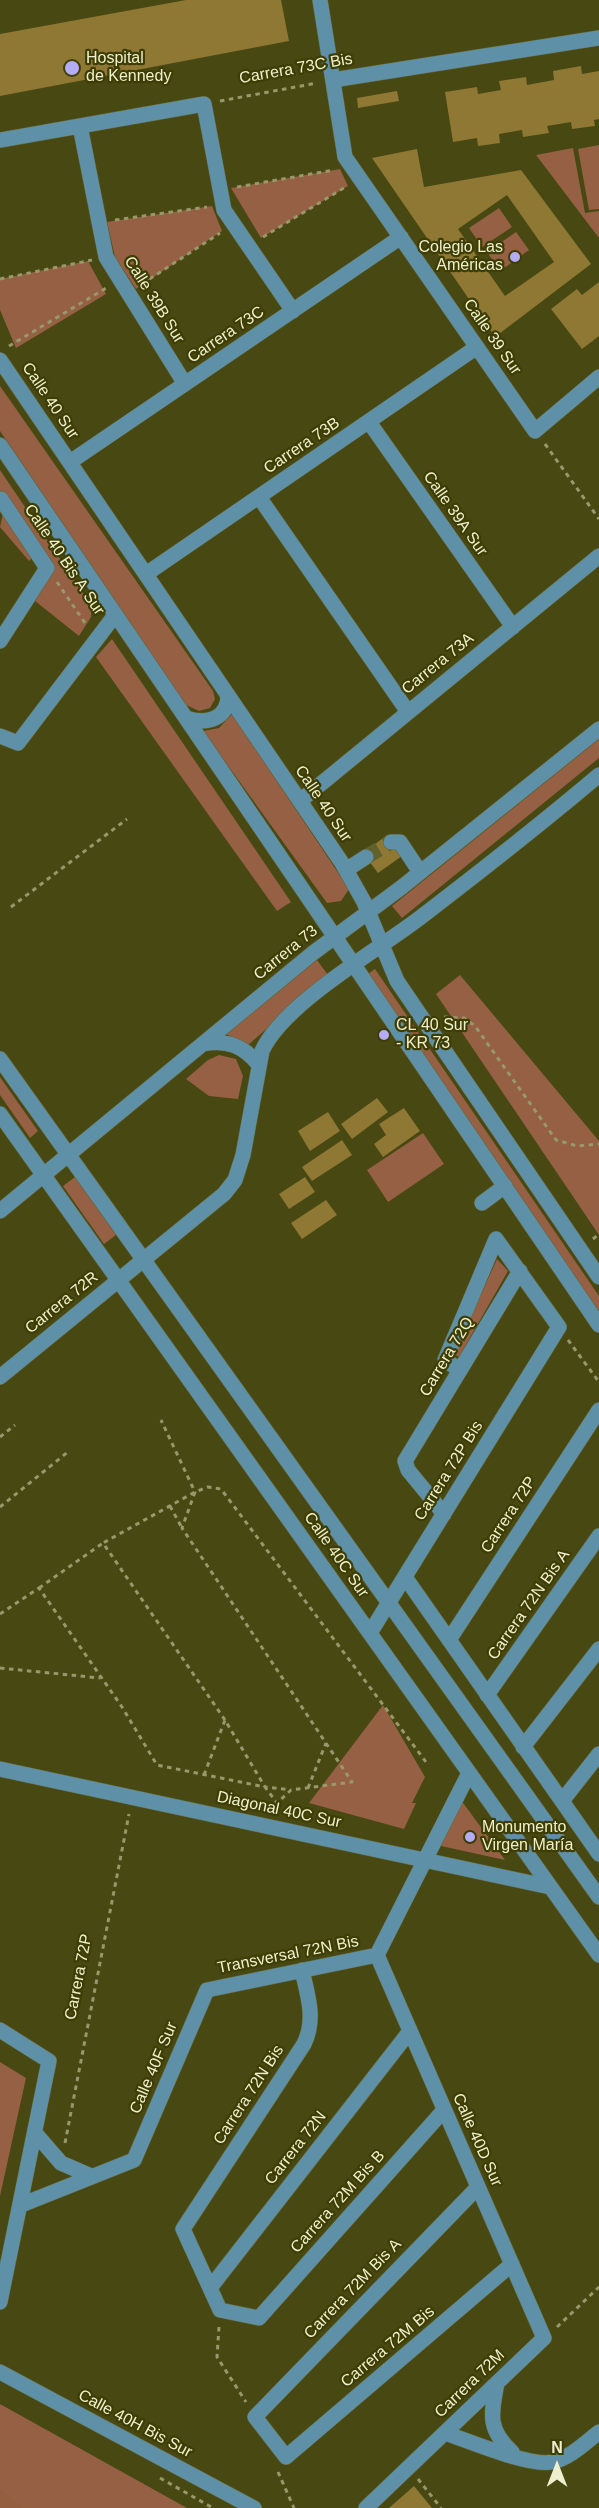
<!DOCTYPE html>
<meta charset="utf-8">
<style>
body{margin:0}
#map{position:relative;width:599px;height:2508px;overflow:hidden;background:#484812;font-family:Arial,sans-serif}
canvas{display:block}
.north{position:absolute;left:527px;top:2436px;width:60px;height:60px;-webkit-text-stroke:4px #3d3d04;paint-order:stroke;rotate:0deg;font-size:16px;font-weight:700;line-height:24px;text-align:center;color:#eef0cd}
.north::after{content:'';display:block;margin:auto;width:21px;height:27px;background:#eef0cd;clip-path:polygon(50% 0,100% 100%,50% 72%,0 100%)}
</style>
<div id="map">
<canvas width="599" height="2508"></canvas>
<div class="north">N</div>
</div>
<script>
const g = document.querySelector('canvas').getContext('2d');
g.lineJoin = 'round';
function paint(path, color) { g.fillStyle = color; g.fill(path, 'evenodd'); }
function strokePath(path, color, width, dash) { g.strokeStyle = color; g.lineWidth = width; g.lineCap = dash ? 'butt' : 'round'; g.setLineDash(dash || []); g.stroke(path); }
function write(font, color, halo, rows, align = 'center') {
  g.font = font + ' Arial,sans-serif'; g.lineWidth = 4.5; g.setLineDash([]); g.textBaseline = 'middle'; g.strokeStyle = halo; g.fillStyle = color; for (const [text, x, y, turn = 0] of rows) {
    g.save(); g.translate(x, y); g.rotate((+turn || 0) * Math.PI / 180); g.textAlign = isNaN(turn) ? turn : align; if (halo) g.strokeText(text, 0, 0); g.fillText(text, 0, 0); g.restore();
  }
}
paint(new Path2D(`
 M599 145V209L589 210 578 149Z
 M573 148 585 213 599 211V238L536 155Z
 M340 169 348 186 261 238 231 188Z
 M212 206 222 231 136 289 115 257 107 222Z
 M499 208 512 227 482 247 469 228Z
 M516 232 529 250 500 271 487 252Z
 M88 261 106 294 16 348 0 310V279Z
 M0 386 213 691 215 699 210 708 199 711 186 705 0 431Z
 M0 470 92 606 91 617 79 636 35 601 54 570 0 490Z
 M3 513 34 556 29 561 0 527Z
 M112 639 291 902 277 911 96 657Z
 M232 714 349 889 341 901 327 903 203 731 219 728Z
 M599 739V758L402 918 392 906Z
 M317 960 328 975 248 1045 226 1034Z
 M375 969 599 1296V1314L368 974Z
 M460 975 599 1141V1235L436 994Z
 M219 1055 236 1059 243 1076 238 1099 209 1096 186 1079 208 1060Z
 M0 1077 38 1131 30 1138 0 1095Z
 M423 1133 444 1164 388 1202 367 1170Z
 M75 1177 116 1235 104 1244 63 1186Z
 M497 1259 508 1271 459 1357 454 1354Z
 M383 1705 425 1777 412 1803H416L404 1829 309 1803Z
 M461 1800 505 1860 441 1846Z
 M0 2062 26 2078 0 2196Z
 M0 2404 187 2508H0Z`), '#956043');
paint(new Path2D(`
 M0 2489 23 2508H0Z`), '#945e40');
paint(new Path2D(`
 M186 0H281L289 41 0 96V34Z
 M581 66 582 74 599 71V119L594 120 595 126 572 129 571 122 547 126 549 133 523 137 522 130 499 134 500 143 478 146 477 138 453 142 445 92 477 87 478 94 501 90 499 81 526 77 527 85 554 80 553 71Z
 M397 91 399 101 358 108 357 98Z
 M417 149 424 187 521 170 591 264 495 337 372 158ZM507 195 554 262 505 296 458 229Z
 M599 282V336L582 349 551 309 577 289 582 295Z
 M387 835 402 856 378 873 363 853Z
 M377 1098 388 1112 352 1139 341 1124Z
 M404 1108 420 1131 383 1157 374 1144 386 1135 379 1124Z
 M328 1112 340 1131 310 1151 298 1131Z
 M342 1140 352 1155 312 1181 302 1167Z
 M305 1177 315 1192 289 1209 279 1194Z
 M326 1200 337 1215 302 1239 291 1223Z
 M414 2486 432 2508H389Z`), '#8f7734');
strokePath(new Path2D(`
 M366 857 391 842`), '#61612e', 15, [15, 8]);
const minor = new Path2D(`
 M320 0 345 157 535 431 599 377
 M333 80 599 38
 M80 126 106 257 185 384
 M0 140 204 104 224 210 293 311
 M0 360 342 863 364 902 397 981 599 1277
 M369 422 513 627
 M0 445 599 1325
 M70 462 401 237
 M259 497 408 712
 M0 501 1 499 47 568 0 641
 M146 574 477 347
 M186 718C207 725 228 719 228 695
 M0 736 18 743 115 615
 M300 801 599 556
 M391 842H400L420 872
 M346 870 366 857
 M203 1044C227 1039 244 1046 259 1065
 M0 1059 599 1897
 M0 1114 599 1955
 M482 1203 505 1186
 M0 1211 313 953 402 887 599 729
 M0 1377 224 1194 235 1180 243 1155 262 1051C284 1003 377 951 421 917 481 871 541 824 599 775
 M444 1514 408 1470 405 1461 520 1271
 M405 1577 599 1854
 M370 1633 559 1327 496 1239 445 1360 460 1370
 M449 1640 599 1410
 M487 1695 599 1536
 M523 1747 599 1649
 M0 1769 550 1887
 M562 1801 599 1754
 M377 1955 469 1773
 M302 1970C308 1997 316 2019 304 2044L183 2229 220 2310 259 2318 444 2110
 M0 2030 49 2061 0 2302
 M35 2133 61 2163 91 2176
 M478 2187 255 2417 286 2457 512 2264
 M21 2205 134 2160 207 1990 377 1955
 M210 2288 410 2031
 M0 2372 254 2508
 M497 2383C491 2414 487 2429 512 2452
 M445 2433C469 2441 530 2467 552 2462 570 2458 585 2443 599 2432
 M366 2508 544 2338 377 1955`);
strokePath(minor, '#666634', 16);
strokePath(new Path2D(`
 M220 101 317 83
 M237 187 334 170
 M115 220 207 207
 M263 237 347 186
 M0 279 92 260
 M142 284 220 233
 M9 346 108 287
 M545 444 599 519
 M57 582 87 626
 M11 907 127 819
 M444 1017 464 1018 475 1026 556 1140 577 1146 599 1144
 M593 1239 599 1234
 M568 1340 599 1382
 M0 1437 15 1425
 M170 1506 182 1528
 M0 1507 69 1451
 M39 1588 103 1543
 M0 1614 39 1588 122 1707 157 1765 265 1787 277 1803 291 1790 352 1782 182 1528 195 1492 161 1420
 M0 1668 100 1678
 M225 1720 103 1543 195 1492 208 1487 221 1489 426 1762
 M204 1775 225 1720 265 1787 291 1790
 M308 1788 326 1743
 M65 2143 129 1814
 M219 2327 217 2357 246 2402
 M557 2327 599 2287
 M278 2472 294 2508
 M160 2478 213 2508
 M418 2479 441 2508`), '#97986b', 3, [4.5, 4.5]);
strokePath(minor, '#5e90a7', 15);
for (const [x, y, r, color] of [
 [72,68,8,"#b5acf8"],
 [515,257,6,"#b5acf8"],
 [384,1035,6,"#b5acf8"],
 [470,1837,6,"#b5acf8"]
]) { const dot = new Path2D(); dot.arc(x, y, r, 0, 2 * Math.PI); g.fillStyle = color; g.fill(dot); strokePath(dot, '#3d3d04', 2); }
write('16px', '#eef0cd', '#3d3d04', [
 ["Hospital",86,59],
 ["de Kennedy",86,77],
 ["Colegio Las",503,248,"right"],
 ["Américas",503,266,"right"],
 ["CL 40 Sur",396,1026],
 ["- KR 73",396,1044],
 ["Monumento",482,1828],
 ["Virgen María",482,1846]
], 'left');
write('16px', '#eef0cd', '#3d3d04', [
 ["Carrera 73C Bis",296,69,-10],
 ["Calle 39B Sur",154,300,58],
 ["Carrera 73C",226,335,-34],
 ["Calle 39 Sur",492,337,55],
 ["Calle 40 Sur",50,401,56],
 ["Carrera 73B",302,446,-34],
 ["Calle 39A Sur",455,514,55],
 ["Calle 40 Bis A Sur",64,560,56],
 ["Carrera 73A",438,664,-39],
 ["Calle 40 Sur",323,804,56],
 ["Carrera 73",286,953,-39],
 ["Carrera 72R",62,1303,-39],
 ["Carrera 72Q",447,1357,-59],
 ["Carrera 72P Bis",449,1471,-58],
 ["Carrera 72P",509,1515,-57],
 ["Calle 40C Sur",336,1555,55],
 ["Carrera 72N Bis A",529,1605,-55],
 ["Diagonal 40C Sur",279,1810,12],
 ["Transversal 72N Bis",288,1955,-11],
 ["Carrera 72P",79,1977,-79],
 ["Calle 40F Sur",154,2068,-67],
 ["Carrera 72N Bis",249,2095,-57],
 ["Calle 40D Sur",477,2140,66],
 ["Carrera 72N",296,2148,-52],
 ["Carrera 72M Bis B",338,2202,-48],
 ["Carrera 72M Bis A",353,2289,-46],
 ["Carrera 72M Bis",388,2347,-40],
 ["Carrera 72M",470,2384,-44],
 ["Calle 40H Bis Sur",135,2424,28]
]);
</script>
